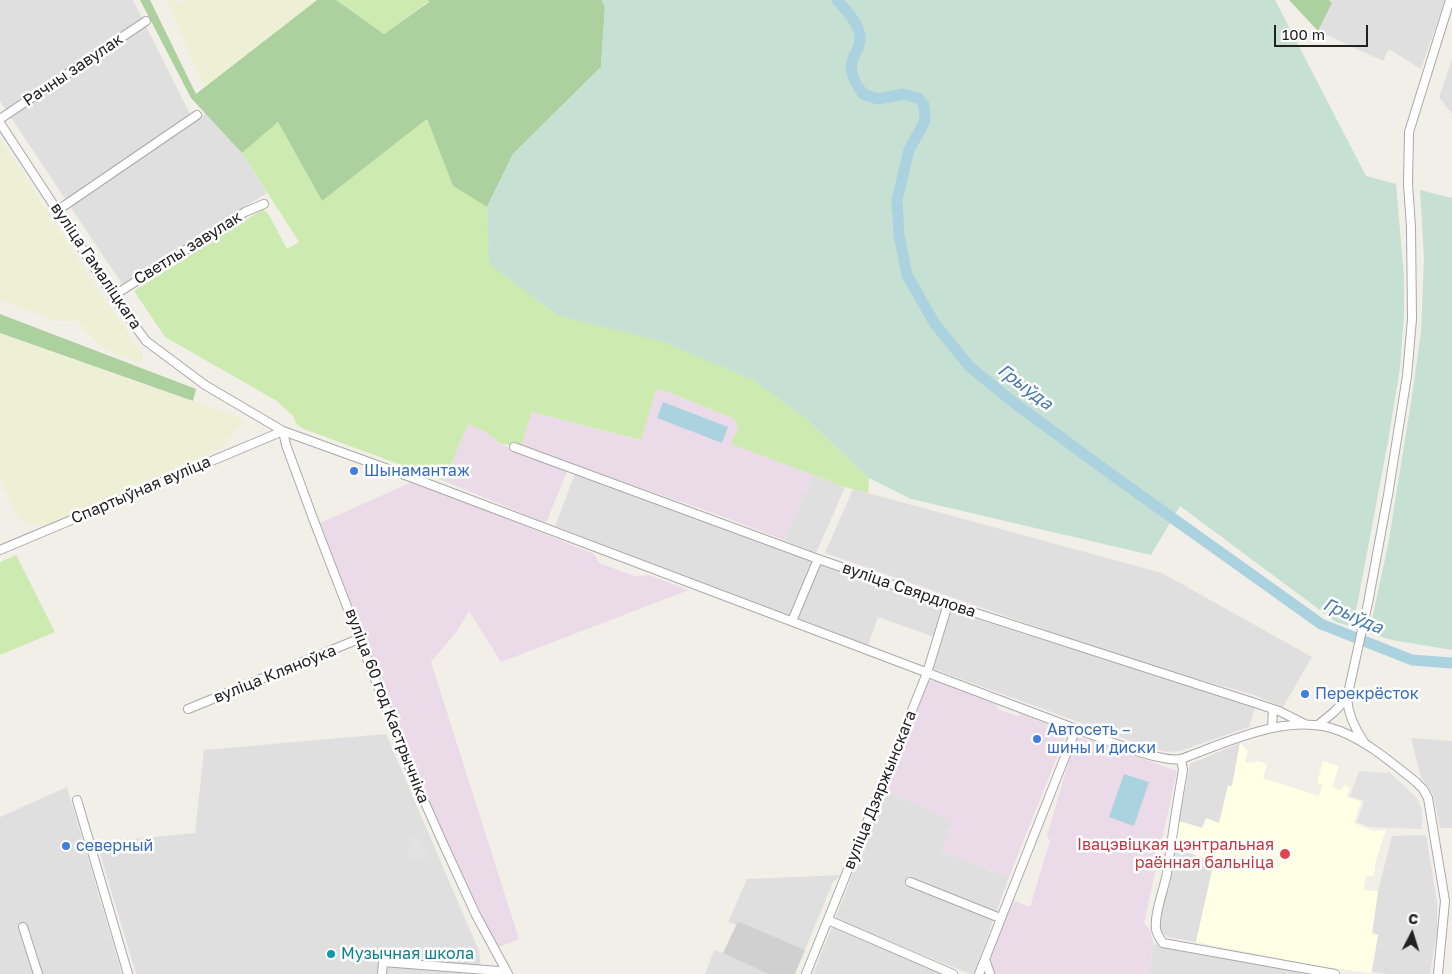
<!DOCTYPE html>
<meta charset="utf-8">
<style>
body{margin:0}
#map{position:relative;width:1452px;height:974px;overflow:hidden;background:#f2efe9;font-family:"Golos Text",sans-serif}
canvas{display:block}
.north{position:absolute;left:1387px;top:909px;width:50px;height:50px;-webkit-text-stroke:4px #fff;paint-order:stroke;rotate:5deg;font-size:14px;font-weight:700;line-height:20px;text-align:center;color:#222}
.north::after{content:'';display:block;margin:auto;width:18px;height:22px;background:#222;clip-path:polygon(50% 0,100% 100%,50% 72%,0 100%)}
.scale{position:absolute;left:1274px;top:25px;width:94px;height:22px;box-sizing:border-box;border:2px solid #222;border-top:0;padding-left:6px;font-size:15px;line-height:18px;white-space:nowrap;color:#222;-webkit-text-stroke:4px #fff;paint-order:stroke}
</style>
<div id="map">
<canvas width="1452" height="974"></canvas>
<div class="north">С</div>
<div class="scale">100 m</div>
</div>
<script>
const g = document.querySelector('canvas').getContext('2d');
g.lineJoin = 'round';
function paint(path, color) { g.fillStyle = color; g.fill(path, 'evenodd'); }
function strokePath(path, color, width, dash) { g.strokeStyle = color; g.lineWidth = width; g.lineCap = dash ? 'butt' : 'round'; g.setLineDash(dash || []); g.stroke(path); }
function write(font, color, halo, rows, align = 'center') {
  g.font = font + ' "Golos Text",sans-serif'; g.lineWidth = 5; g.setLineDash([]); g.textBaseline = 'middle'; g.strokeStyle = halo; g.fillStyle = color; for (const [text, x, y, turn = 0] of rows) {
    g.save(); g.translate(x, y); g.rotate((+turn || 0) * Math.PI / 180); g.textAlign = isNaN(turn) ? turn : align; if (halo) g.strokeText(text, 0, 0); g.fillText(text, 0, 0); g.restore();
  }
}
paint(new Path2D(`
 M0 0H133L194 122 206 113 242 153 267 193 122 284 0 101Z
 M1329 0H1445L1421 69 1389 49 1383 61 1318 31 1332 3Z
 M1452 59V114L1439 97Z
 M575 474 823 566 986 622 1255 707 1249 727 1180 751 1168 752 1144 746 931 668 940 639 878 617 868 645 555 526Z
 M813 475 845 487 816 553 784 540Z
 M853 489 1162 573 1312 657 1283 707 1254 695 1137 662 825 553Z
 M386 734 479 951 482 974H136L99 850 121 840 195 833 204 750Z
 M1411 738 1452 741V828H1440L1433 794 1421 777Z
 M1240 743 1232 786H1228L1219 824 1207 819 1202 828 1179 821 1190 764Z
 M67 787 122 974H0V817Z
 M885 791 954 820 941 851 1009 877 974 974H970L835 919Z
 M1426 835 1437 902V930L1430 974H1388L1372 972 1378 935 1372 933 1378 891 1392 836Z
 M1174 847 1214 862 1196 942 1168 937 1161 932 1160 924Z
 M841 875 833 882 805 950 738 921 736 925 728 922 747 879Z
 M832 927 943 974H813Z
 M1154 944 1173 947 1316 974H1151L1149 971Z
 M714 950 723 953 768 974H705Z`), '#e0dfdf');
paint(new Path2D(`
 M656 389 666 391 734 419 738 428 732 444 813 475 784 540 716 514 521 446 532 412 640 440Z
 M468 424 486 432 501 444 567 471 546 523 444 481Z
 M412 482 432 488 594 554 599 563 634 576 649 575 689 590 501 662 469 611 457 631 431 662 519 939 497 948 443 835 417 775 320 523Z
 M933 680 997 705V709L1018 716 1021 714 1067 732 1009 877 941 851 953 820 885 791 927 682Z
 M1078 738H1084L1177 771 1144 923 1151 931V936L1154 944 1149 971 1151 974H995L990 960 991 953 1012 900 1030 907 1050 841 1047 836 1075 740Z`), '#ebdbe8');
paint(new Path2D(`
 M1240 743 1248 751 1245 762 1252 763 1253 761 1256 763 1257 761 1267 764 1263 778 1319 796 1323 785 1317 783 1323 761 1339 766 1332 788 1342 790 1344 785 1350 787 1347 797 1361 802 1354 823 1374 831 1386 830 1376 860 1374 875 1365 877 1364 890 1378 891 1372 933 1378 935 1371 973 1317 966 1196 942 1214 862 1174 847 1179 821 1202 828 1206 818 1219 823 1228 786H1232Z`), '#ffffe5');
paint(new Path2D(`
 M738 921 805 950 795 974H768L723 953Z`), '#d0d0d0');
paint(new Path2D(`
 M167 0H176L178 4 184 0H317L204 88Z
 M0 138 96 287 142 353 143 362 140 364 105 349 89 335 78 321H57L0 300Z
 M0 333 142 384 235 415 240 417 243 422 222 448 49 524 33 525 25 523 15 514 0 476Z`), '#eef0d5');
paint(new Path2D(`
 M336 0H428L429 1 384 34Z
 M427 119 453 186 487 207 490 264 558 316 661 340 753 380 805 418 869 478 868 493 845 487 731 444 738 428 734 419 666 391 656 389 641 440 532 412 521 446 501 444 486 432 468 424 444 481 304 429 296 424 294 417 277 401 165 337 134 291 263 209 269 215 287 249 299 242 242 153 278 122 322 201Z
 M16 555 55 632 0 655V562Z`), '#cdebb0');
paint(new Path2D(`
 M140 0H150L196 94 317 0H336L384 34 429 2 428 0H602L605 7 601 67 513 154 487 207 453 186 427 119 322 201 278 122 242 153 191 98Z
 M1289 0H1329L1332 3 1318 31Z
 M0 314 196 389 193 401 0 333Z`), '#add19e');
paint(new Path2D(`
 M602 0H1275L1366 176 1396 184 1404 277V316L1400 368 1387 447 1353 627 1336 622 1180 506 1151 555 911 499 869 478 805 418 753 380 661 341 558 316 489 264 487 207 513 154 601 67 605 7Z
 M1420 190 1452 198V650L1392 640 1369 633 1388 545 1411 402 1421 332 1424 258Z`), '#c6e0d4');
paint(new Path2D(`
 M1359 771 1386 773 1388 771 1417 798 1422 811V829L1370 827 1357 822 1364 801 1350 796Z
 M409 837H420L428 857 420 860 408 859Z`), '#e2e2e2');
paint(new Path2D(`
 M663 402 728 427 722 443 657 418Z
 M1124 774 1149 782 1134 826 1109 817Z`), '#aad3df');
strokePath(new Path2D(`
 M837 0C846 10 858 22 860 36 861 49 854 52 852 62 849 74 857 85 863 94L878 99 903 94 918 98 924 105 925 121 909 150 897 200 899 235 907 275 935 324 970 367 1013 402 1115 477 1321 624 1412 660 1452 663`), '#aad3df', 11);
const minor = new Path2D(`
 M0 119 146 21
 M0 123 113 296 146 341 205 385 283 431 413 478 1076 729C1101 737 1157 763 1181 759 1228 742 1290 711 1340 731 1368 742 1392 763 1416 782L1423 789 1428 798 1445 901 1438 974
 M58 210 197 115
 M113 296 245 212 264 204
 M283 431 286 445 314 521 407 762 441 839 476 915 508 974
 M514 447 818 559 948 604 1252 702 1279 711 1305 724
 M0 550 283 431
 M792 621 818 559
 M188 709 361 638
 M1318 725 1334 712 1347 698
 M1272 728 1273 709
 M1364 742C1355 729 1348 714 1347 698L1368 603 1388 495 1407 376 1412 319 1411 227 1408 184 1409 132 1450 0
 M1181 759 1183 770C1177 804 1172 838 1167 873 1164 890 1154 913 1156 929 1157 935 1160 939 1163 943L1335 974
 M77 800 128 974
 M910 882 1000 918
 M828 920 953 974
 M23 927 38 974
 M382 974 383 962 499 971 504 969
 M806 974 927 673 948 604
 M979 974 985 959
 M990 974 985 959 1076 729`);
strokePath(minor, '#a9a9a9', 10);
strokePath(minor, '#fff', 8);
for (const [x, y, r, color] of [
 [354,471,5,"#3f7fe0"],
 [1305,694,5,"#3f7fe0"],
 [1037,739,5,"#3f7fe0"],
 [66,846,5,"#3f7fe0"],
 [1285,854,6,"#e0444e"],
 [331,954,5,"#0f9aa8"]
]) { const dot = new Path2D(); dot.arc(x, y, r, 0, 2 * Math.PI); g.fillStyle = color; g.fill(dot); strokePath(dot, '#fff', 2); }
write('16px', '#222', '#fff', [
 ["Рачны завулак",73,70,-34],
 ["Светлы завулак",188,248,-32],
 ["вуліца Гамаліцкага",96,266,56],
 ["Спартыўная вуліца",141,490,-23],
 ["вуліца Свярдлова",909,590,19],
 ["вуліца Кляноўка",275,674,-22],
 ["вуліца 60 год Кастрычніка",387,706,69],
 ["вуліца Дзяржынскага",880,790,-68]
]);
write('16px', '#366cbe', '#fff', [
 ["Шынамантаж",364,471],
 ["Перекрёсток",1315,694],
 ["Автосеть –",1047,730],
 ["шины и диски",1047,748],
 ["северный",76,846]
], 'left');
write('16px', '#be3a42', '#fff', [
 ["Івацэвіцкая цэнтральная",1274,845],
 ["раённая бальніца",1274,863]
], 'right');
write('16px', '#0d838f', '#fff', [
 ["Музычная школа",341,954]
], 'left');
write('italic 18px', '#4a7aab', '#fff', [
 ["Грыўда",1025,387,37],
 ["Грыўда",1353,616,24]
]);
</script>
